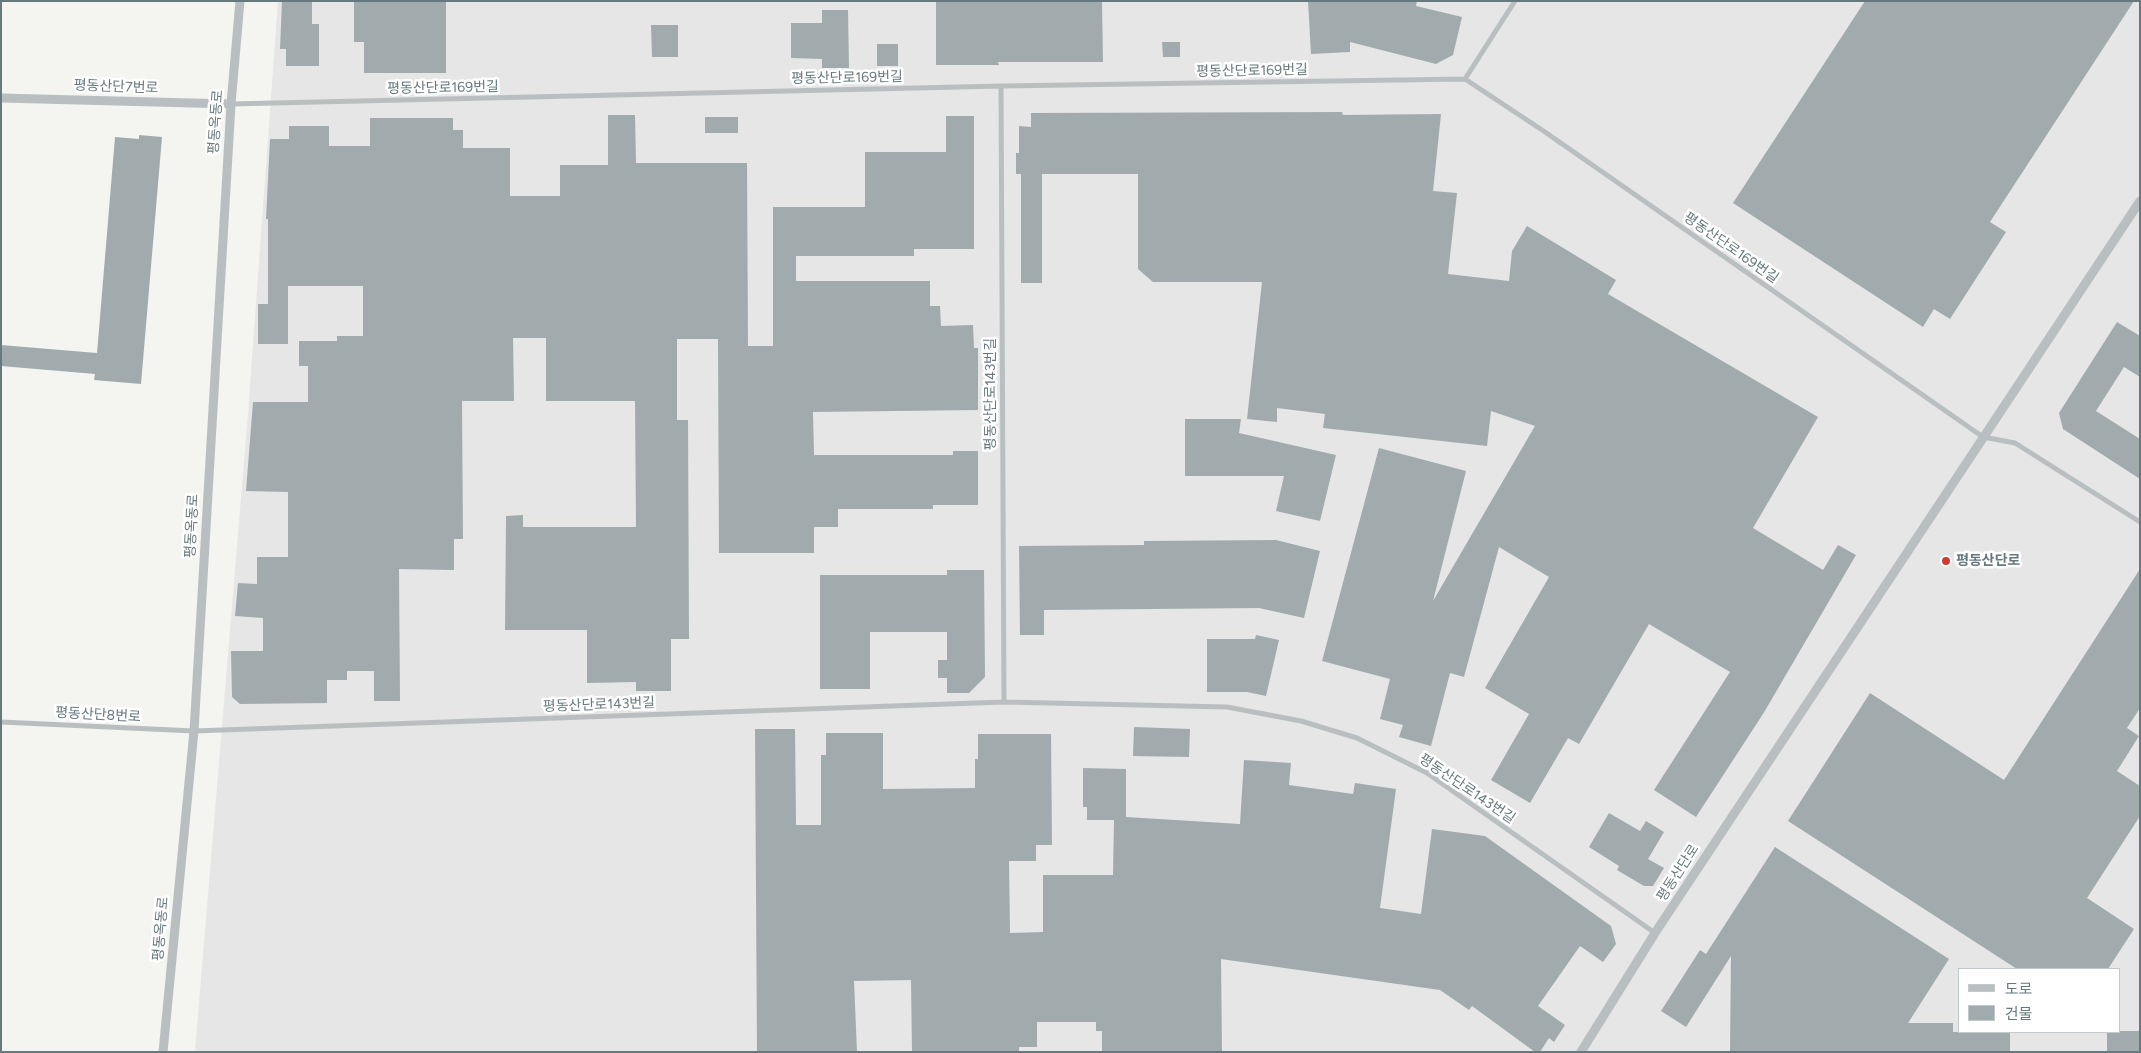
<!DOCTYPE html>
<meta charset="utf-8">
<style>
body{margin:0}
#map{position:relative;width:2141px;height:1053px;overflow:hidden;background:#f4f4f1;font-family:Figtree,"Noto Sans KR",sans-serif}
canvas{display:block}
.frame{position:absolute;inset:0;border:2px solid #66797f;pointer-events:none}
.legend{position:absolute;left:1958px;top:968px;width:162px;height:65px;box-sizing:border-box;background:#fff;border:1px solid #c2c9cc;margin:0;padding:6px 9px;list-style:none;font-size:15px;color:#66797f}
.legend li{display:flex;align-items:center;gap:10px;height:25px}
.legend b{width:25px;border:1px solid #c2c9cc}
</style>
<div id="map">
<canvas width="2141" height="1053"></canvas>
<div class="frame"></div>
<ul class="legend">
<li><b style="height:6px;background:#b9bfc1"></b>도로</li>
<li><b style="height:14px;background:#a1abae"></b>건물</li>
</ul>
</div>
<script>
const g = document.querySelector('canvas').getContext('2d');
g.lineJoin = 'round';
function paint(path, color) { g.fillStyle = color; g.fill(path, 'evenodd'); }
function strokePath(path, color, width, dash) { g.strokeStyle = color; g.lineWidth = width; g.lineCap = dash ? 'butt' : 'round'; g.setLineDash(dash || []); g.stroke(path); }
function write(font, color, halo, rows, align = 'center') {
  g.font = font + ' Figtree,"Noto Sans KR",sans-serif'; g.lineWidth = 5; g.setLineDash([]); g.textBaseline = 'middle'; g.strokeStyle = halo; g.fillStyle = color; for (const [text, x, y, turn = 0] of rows) {
    g.save(); g.translate(x, y); g.rotate((+turn || 0) * Math.PI / 180); g.textAlign = isNaN(turn) ? turn : align; if (halo) g.strokeText(text, 0, 0); g.fillText(text, 0, 0); g.restore();
  }
}
paint(new Path2D(`
 M278 1H2140V1052H195L248 414ZM1960 969H2120V1032H1960Z`), '#e5e6e5');
paint(new Path2D(`
 M282 1H312V24H319V66H286V49H280Z
 M354 1H446V73H364V42H354Z
 M936 1H1102L1103 62H998L999 65H936Z
 M1308 1H1417L1416 6 1462 17 1453 55 1436 64 1350 42V52L1311 54Z
 M1865 1H2134L1990 222 2006 232 1950 319 1934 309 1923 327 1733 203Z
 M822 10H848L849 68H822V59L791 58V23H822Z
 M651 25H678V57H652Z
 M1162 42H1180V57H1163Z
 M877 44H898V66H877Z
 M1342 112 1343 115 1441 114 1433 191 1457 193 1448 274 1509 281 1512 251 1527 226 1616 280 1608 294 1818 417 1753 528 1823 570 1838 545 1856 555 1763 714 1696 817 1654 790 1730 672 1649 624 1579 744 1568 738 1530 803 1491 780 1529 714 1485 688 1549 577 1499 547 1464 677 1450 673 1431 746 1399 737 1403 725 1380 719 1390 679 1322 661 1379 448 1466 471 1433 601 1535 426 1491 411 1487 446 1323 428 1325 414 1277 408V422L1247 419 1262 282H1153L1138 269V174H1042V283H1021V174H1016V153H1019V126L1031 127V113Z
 M608 115H635L636 163H747L748 346H773V207H865V152H946V116H974V249H914V256H796V281H930V306H940L941 326 973 325 974 348H978V410L813 412 814 455H953V451H978V505H933V509H838V527H814V553H719L718 339H677V420H688L689 639H671V691H636V682L587 683V630H505L506 516 523 515V527H636L635 401H546V338H513L514 401H462L463 539H454V570L399 569 400 701H374V671H347V680H327V703L240 704 232 697 231 651H263V618L235 616 238 583 257 584V557H288V492L246 491 253 402H308V366H299V341H337V336H363V286H288V344H258V304H268V219H266L270 139H289V126H329V146H370V118H453V130H463V148H510V196H560V165H608Z
 M705 117H738V133H705Z
 M139 135 162 137 141 384 94 380 95 374 1 366V345L97 353 115 137 139 139Z
 M2117 322 2140 336V377L2124 367 2096 411 2140 439V479L2063 429 2059 413Z
 M1185 419H1241L1239 433 1336 455 1320 521 1276 511 1284 476H1185Z
 M1276 540 1320 551 1304 618 1259 608 1044 610V635H1020L1019 546 1144 545V541Z
 M2140 569V708L2127 728 2139 736 2117 771 2140 786V816L2087 898 2134 929 2108 969H2017L1788 821 1870 693 2004 780Z
 M947 570H984L985 677 969 693H947V678H938V660H947V632H870V689H820V575H947Z
 M1256 635 1279 640 1266 696 1247 692H1207V639H1255Z
 M1134 727 1190 729 1189 757 1133 756Z
 M755 729H795L796 825H821V755H826V733H883V789L975 788V759H978V734H1051L1052 845H1036V861H1009L1010 933 1043 932V875H1113L1114 820H1087V807H1083V768L1126 769V817L1240 824 1244 760 1291 763 1289 785 1353 794 1355 783 1396 789 1380 908 1421 914 1432 829 1485 836 1611 926 1616 944 1603 962 1580 946 1538 1006 1565 1025 1554 1042 1549 1038 1540 1052H1535L1472 1006 1469 1010 1440 990 1221 959 1222 1052H1102V1031H1096V1022H1037V1047H1019V1052H912L911 980 854 981 857 1052H757Z
 M1609 813 1640 831 1646 821 1664 832 1648 859 1664 868 1653 886H1644L1617 870 1619 866 1589 847Z
 M1775 847 1949 959 1908 1023H1953V1032H2010V1052H1730L1731 956 1686 1027 1661 1011 1700 950 1706 954Z
 M2120 1031H2140V1052H2107V1032Z`), '#a1abae');
strokePath(new Path2D(`
 M1465 79 1515 1
 M1001 86 1004 702
 M231 104 1001 86 1465 79 1545 132 1983 437 2015 443 2140 522
 M1 722 194 731 1004 702 1227 707 1301 721 1357 738 1427 773 1655 933`), '#b9bfc1', 5);
strokePath(new Path2D(`
 M1 98 231 104
 M163 1052 194 731 231 104 240 1
 M1581 1052 1655 933 2140 201`), '#b9bfc1', 9);
for (const [x, y, r, color] of [
 [1946,561,5,"#d23b34"]
]) { const dot = new Path2D(); dot.arc(x, y, r, 0, 2 * Math.PI); g.fillStyle = color; g.fill(dot); strokePath(dot, '#fff', 2); }
write('14px', '#66797f', '#fff', [
 ["평동산단로169번길",1252,71,-1],
 ["평동산단로169번길",847,78,-1],
 ["평동산단7번로",116,87,2],
 ["평동산단로169번길",443,88,-1],
 ["평동옥동로",216,122,-86],
 ["평동산단로169번길",1731,248,35],
 ["평동산단로143번길",991,394,-90],
 ["평동옥동로",192,526,-87],
 ["평동산단로143번길",599,705,-2],
 ["평동산단8번로",98,715,3],
 ["평동산단로143번길",1467,789,34],
 ["평동산단로",1678,873,-57],
 ["평동옥동로",161,929,-85]
]);
write('bold 14px', '#66797f', '#fff', [
 ["평동산단로",1956,561]
], 'left');
</script>
